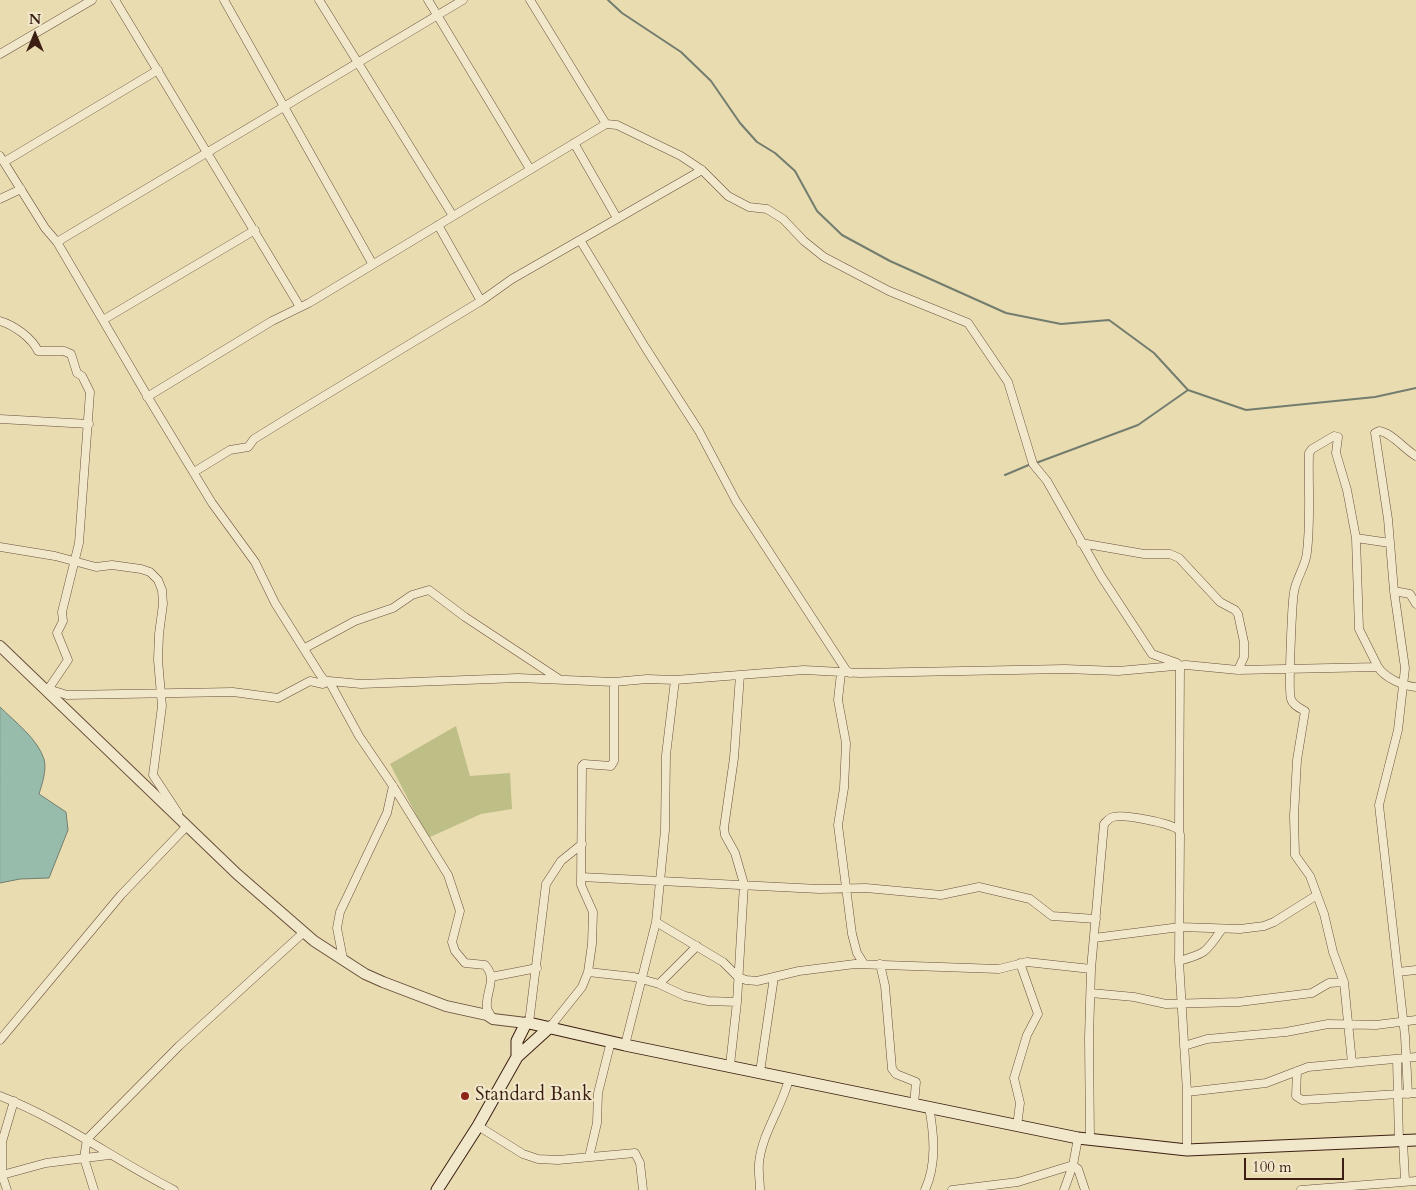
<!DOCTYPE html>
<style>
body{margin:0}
#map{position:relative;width:1416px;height:1190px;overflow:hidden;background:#eadcb1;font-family:Cardo,serif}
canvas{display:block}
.north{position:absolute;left:10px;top:10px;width:50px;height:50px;-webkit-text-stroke:4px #f1e8cc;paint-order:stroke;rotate:0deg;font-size:14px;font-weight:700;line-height:20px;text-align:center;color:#3c1f12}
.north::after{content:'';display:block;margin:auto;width:18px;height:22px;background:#3c1f12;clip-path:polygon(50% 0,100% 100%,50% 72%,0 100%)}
.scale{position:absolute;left:1244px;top:1158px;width:100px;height:22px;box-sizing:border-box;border:2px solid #3c1f12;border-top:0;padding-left:6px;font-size:15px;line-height:18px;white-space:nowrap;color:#3c1f12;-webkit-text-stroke:4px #f1e8cc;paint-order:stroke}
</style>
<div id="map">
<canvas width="1416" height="1190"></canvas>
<div class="north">N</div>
<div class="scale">100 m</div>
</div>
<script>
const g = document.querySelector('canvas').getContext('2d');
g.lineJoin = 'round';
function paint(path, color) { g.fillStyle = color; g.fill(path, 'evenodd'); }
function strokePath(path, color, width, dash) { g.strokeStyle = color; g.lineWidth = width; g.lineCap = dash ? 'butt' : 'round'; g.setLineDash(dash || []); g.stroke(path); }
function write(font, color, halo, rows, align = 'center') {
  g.font = font + ' Cardo,serif'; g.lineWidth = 4; g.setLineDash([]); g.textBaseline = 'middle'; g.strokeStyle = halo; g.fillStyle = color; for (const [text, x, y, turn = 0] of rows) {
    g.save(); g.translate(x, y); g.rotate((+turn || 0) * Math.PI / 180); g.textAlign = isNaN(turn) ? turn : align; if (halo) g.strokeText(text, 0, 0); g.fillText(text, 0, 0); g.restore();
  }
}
paint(new Path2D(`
 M456 726 470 776 510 773 512 809 481 814 428 838 390 764Z`), '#bebe87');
const water = new Path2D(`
 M0 707C15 722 37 738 44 759 47 770 42 784 39 794L66 812 68 830 49 878 20 879 0 883Z`);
paint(water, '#98bcac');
strokePath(water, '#737d6e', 1);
strokePath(new Path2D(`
 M608 0 622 13 681 52 711 81 740 123 757 142 775 153 795 171 817 211 842 235 890 261 1006 313 1061 324 1109 320 1154 353 1188 390 1246 410 1375 397 1416 388
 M1036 463 1138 425 1188 390
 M1005 475 1031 464`), '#737d6e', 2);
const minor = new Path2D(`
 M115 0 300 307
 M224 0 372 263
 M319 0 453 216
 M428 0 530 169
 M0 54 92 0
 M606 124 617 125 681 156 702 170 728 196 749 207 767 209 783 219 804 241 824 257 889 291 968 323 1008 382 1033 464 1047 481 1101 576 1152 654 1177 663
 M574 143 617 218
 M0 156 45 228 57 242 152 404 212 503 255 562 275 603 319 673 324 680 329 681 359 736 393 786 448 875 460 911 452 942 455 951 465 963 485 965C498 979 485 992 487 1008 488 1011 491 1016 493 1019
 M4 162 158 70
 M0 199 21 189
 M438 225 481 301
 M580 240 645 347 699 431 736 501 846 670 850 673
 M57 242 463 0
 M103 320 255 230
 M0 321C14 325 32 338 38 351H64L71 354 77 373 82 376 90 392 79 543 62 612 63 621 57 633 68 660 49 688
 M147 397 272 321 309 303 606 124 530 0
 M0 419 89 424
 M194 472 230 450 248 447 254 439 296 413 481 301 512 279 702 170
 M1356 538 1390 543
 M1081 543 1144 554H1170L1179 558 1220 602 1235 610 1238 614 1244 642V657L1238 670
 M0 547 55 556 96 567 112 565 141 569 150 572 158 580 162 590 163 604 159 634 158 660 162 706 153 775 178 813
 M1394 591 1410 594 1416 604
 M305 648 355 621 393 608 412 595 429 590 465 617 559 679
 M841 673 838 700 846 743 844 788 838 825 852 934 857 953 864 964
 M46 690 45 688 67 695 233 692 278 698 310 681 323 684 329 681 361 684 518 678 614 682 647 679 675 680 804 670 860 673 1065 669 1118 671 1186 665 1238 670 1378 667C1385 678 1403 686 1416 687
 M1179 830 1180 666
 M581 877 819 889 866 888 941 895 979 887 1030 899 1052 916 1096 919
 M656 922 723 962 738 977 746 980 757 981 799 971 855 964 999 969 1027 962 1091 969
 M1094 938 1180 927 1240 929 1264 926 1274 922 1317 895
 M343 959 337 928 340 912 387 813 393 786
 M1179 961C1207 953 1206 952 1222 929
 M880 964 885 986 892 1069 896 1074 916 1082 914 1104
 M588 972 634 977 659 984 685 996 708 1001 737 1002
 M1398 972 1416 970
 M491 977 537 968
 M659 984 697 946
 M1091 993 1134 997 1166 1004 1239 1002 1312 993 1329 983 1344 982
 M529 1023 546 884 561 861 582 844
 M550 1027 582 987 588 972 592 944 593 912 581 885 582 766 584 764 611 766 614 761V682
 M0 1040 121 895 187 826 185 823
 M625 1045 656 922 665 830 666 755 675 680
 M1184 1046 1207 1039 1286 1032 1328 1024 1376 1025 1416 1020
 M1397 1059 1399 1141
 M1352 1063 1344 982 1333 952 1324 914 1310 876 1295 855 1294 816 1297 760 1305 711C1299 708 1293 705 1291 699 1288 692 1292 603 1294 592 1296 578 1306 566 1307 552 1311 519 1308 486 1309 453L1312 449 1334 436 1338 437 1336 453 1347 490 1356 538 1359 629 1378 667
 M730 1065 737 1002 744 884 735 853 725 835 724 828 734 758 740 675
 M1297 1071 1296 1096 1302 1100 1416 1093
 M760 1072 774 977
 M1187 1092 1266 1083 1308 1067 1416 1057
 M1408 1094 1405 1036 1379 805 1398 730 1405 668 1394 591 1388 519 1375 433 1379 431C1391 432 1404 449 1416 456
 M0 1096C62 1120 115 1160 174 1190
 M478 1126 523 1154 538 1159 558 1160 635 1153 640 1163 643 1190
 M1017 1126 1020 1103 1014 1078 1027 1035 1038 1014 1020 963
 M1090 1140 1089 1038 1091 969 1104 824C1107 821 1109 818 1113 817 1125 814 1170 823 1179 830L1180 835 1179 961 1187 1092V1150
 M1403 1141 1405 1180
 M589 1157 597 1123 598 1093 611 1041
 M2 1175 46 1163 109 1155
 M7 1190 2 1175V1142L14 1101
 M94 1190 84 1158 87 1139 179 1046 303 933
 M760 1190C760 1181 758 1171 759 1163 762 1133 782 1107 789 1079
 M925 1190C937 1164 934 1134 929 1107
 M952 1190 1018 1182 1073 1165 1078 1169 1085 1190
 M1064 1190 1073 1165 1078 1138
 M1301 1190 1416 1181`);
const tertiary = new Path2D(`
 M0 646 237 874 314 941 365 974 383 982 446 1006 487 1015 493 1019 526 1023`);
const secondary = new Path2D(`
 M517 1057V1041L526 1023H529L625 1045 1078 1138 1187 1150 1416 1140
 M437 1190 478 1126 517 1057 550 1027`);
strokePath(minor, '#684e3a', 9);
strokePath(tertiary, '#684e3a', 12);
strokePath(secondary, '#3c1f12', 13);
strokePath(minor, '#f1e8cc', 8);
strokePath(tertiary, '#f1e8cc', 10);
strokePath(secondary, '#f1e8cc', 11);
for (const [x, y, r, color] of [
 [465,1096,5,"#8f2418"]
]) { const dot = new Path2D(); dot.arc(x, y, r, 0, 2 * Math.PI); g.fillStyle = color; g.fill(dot); strokePath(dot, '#f1e8cc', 2); }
write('19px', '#3c1f12', '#f1e8cc', [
 ["Standard Bank",475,1096]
], 'left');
</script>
